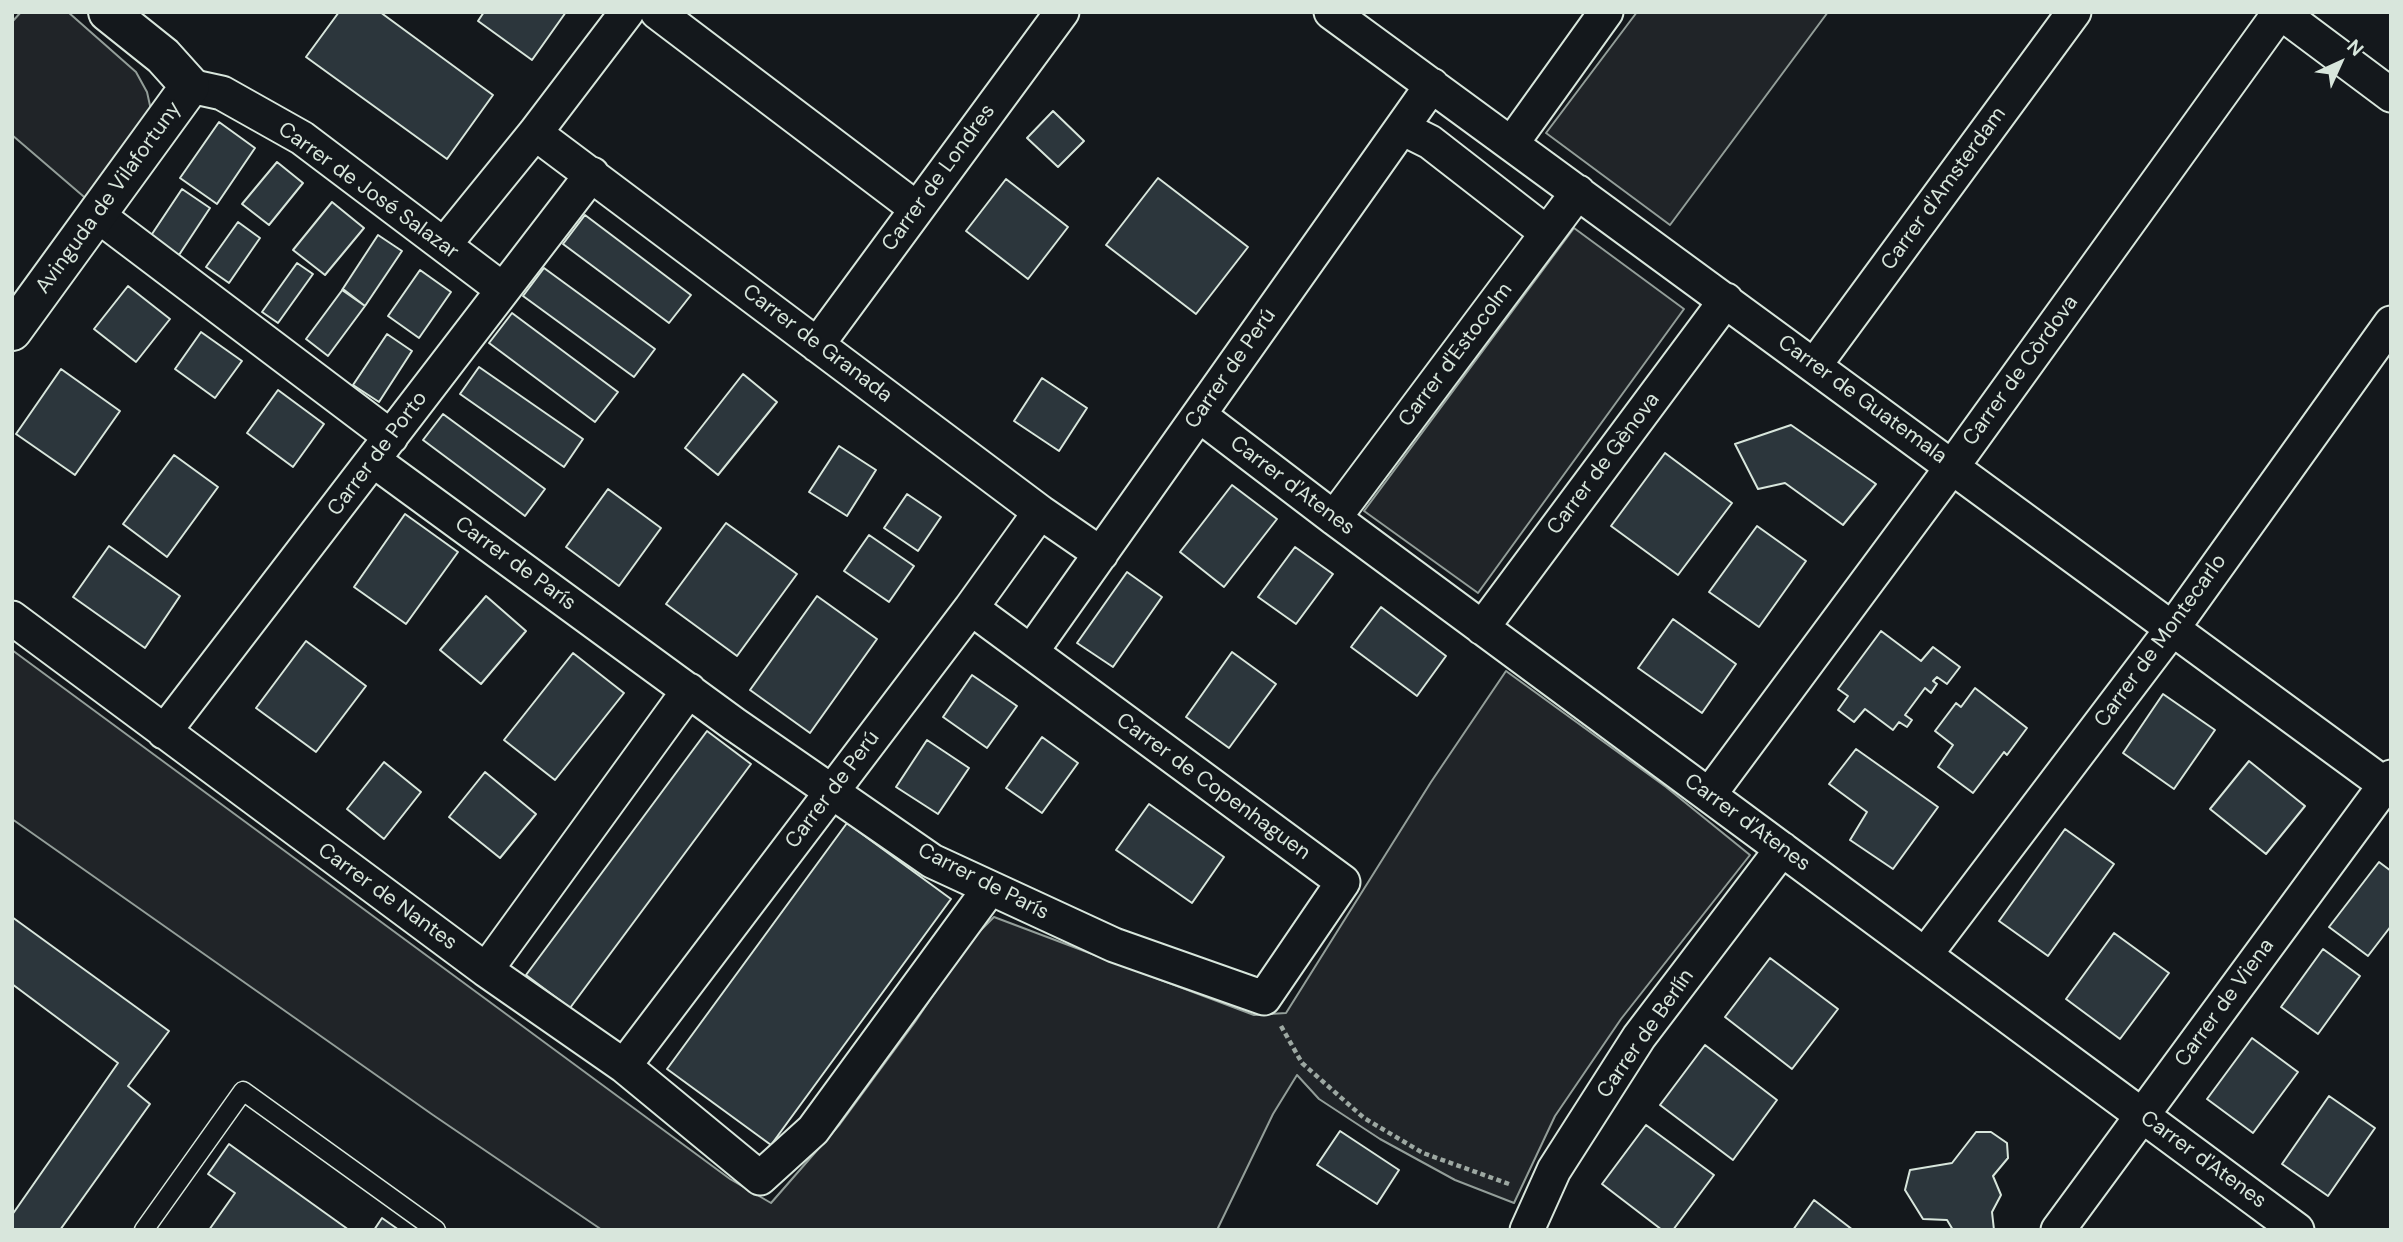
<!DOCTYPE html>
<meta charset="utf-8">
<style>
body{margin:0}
#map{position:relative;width:2403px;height:1242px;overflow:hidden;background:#14181c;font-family:"DM Sans",sans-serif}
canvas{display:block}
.frame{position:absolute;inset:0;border:14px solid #d8e6dc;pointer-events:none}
.north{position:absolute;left:2305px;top:28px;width:70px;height:70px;-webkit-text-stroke:5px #14181c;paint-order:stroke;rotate:45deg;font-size:19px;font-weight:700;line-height:28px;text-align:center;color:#d8e6dc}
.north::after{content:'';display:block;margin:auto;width:24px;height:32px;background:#d8e6dc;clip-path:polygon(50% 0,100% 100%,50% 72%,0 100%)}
</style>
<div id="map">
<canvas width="2403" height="1242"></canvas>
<div class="frame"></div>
<div class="north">N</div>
</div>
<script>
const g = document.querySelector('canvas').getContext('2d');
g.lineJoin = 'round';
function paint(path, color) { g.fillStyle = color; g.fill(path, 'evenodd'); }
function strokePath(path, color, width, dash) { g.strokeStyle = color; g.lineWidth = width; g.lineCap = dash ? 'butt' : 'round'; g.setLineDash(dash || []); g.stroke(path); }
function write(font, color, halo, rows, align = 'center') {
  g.font = font + ' "DM Sans",sans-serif'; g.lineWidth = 5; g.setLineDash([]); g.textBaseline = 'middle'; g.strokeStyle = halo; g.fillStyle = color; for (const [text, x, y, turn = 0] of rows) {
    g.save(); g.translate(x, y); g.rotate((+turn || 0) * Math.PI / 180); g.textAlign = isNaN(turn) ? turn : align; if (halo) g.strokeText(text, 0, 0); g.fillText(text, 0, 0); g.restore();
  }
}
const green = new Path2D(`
 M21 12H68L136 72 147 92 153 119 90 202 12 135V22Z
 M1637 12H1828L1670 225 1546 133Z
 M1574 228 1684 309 1478 593 1364 511Z
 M12 650 730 1179 771 1203 840 1124 915 1022 968 943 994 917 1254 1015 1286 1013 1431 782 1506 671 1666 787 1750 855 1621 1019 1555 1116 1514 1203 1455 1180 1380 1139 1319 1099 1297 1075 1273 1114 1217 1230H602L433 1115 12 819Z`);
paint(green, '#202428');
strokePath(green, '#939e99', 2);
const building = new Path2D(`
 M339 12H380L493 95 447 159 306 57Z
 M484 12H566L532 60 478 21Z
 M1053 111 1084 141 1058 167 1027 138Z
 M219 122 255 148 217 204 180 178Z
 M277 162 303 183 269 225 242 204Z
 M1158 178 1248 247 1196 314 1106 245Z
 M1006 179 1068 227 1028 279 966 231Z
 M182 189 210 208 179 255 150 237Z
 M332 202 364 228 325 275 293 250Z
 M585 215 691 295 669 323 563 244Z
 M238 222 260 238 229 283 206 267Z
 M378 235 402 251 365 306 342 290Z
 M297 263 313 274 278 323 262 312Z
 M544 268 655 349 634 377 523 296Z
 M420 270 451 292 419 338 388 316Z
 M128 286 170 319 136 362 94 329Z
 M343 289 365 306 328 356 306 339Z
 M512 313 618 392 595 422 489 343Z
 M201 332 242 361 215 398 175 369Z
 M387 334 412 351 379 402 353 385Z
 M479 367 583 439 564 467 460 394Z
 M61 369 120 411 75 475 16 434Z
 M743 374 777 402 718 475 685 448Z
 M1042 378 1087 408 1059 451 1014 421Z
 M278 390 324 424 293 467 247 433Z
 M443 414 545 489 525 516 423 440Z
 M1791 425 1876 484 1843 525 1785 483 1758 489 1735 444Z
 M839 446 876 470 847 516 809 492Z
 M1665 453 1732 503 1678 575 1611 526Z
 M174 455 218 487 167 557 123 524Z
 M1232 485 1277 519 1224 587 1180 552Z
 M608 489 661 528 619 586 566 547Z
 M907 494 941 517 918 551 884 528Z
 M405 514 458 552 406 624 354 587Z
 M726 523 797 574 737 656 666 604Z
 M1757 526 1806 561 1759 627 1709 592Z
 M869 535 914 566 889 602 844 571Z
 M109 546 180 596 145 648 73 597Z
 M1295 547 1333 574 1296 624 1258 597Z
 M1127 572 1162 597 1113 667 1077 643Z
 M486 596 526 631 481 684 440 650Z
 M817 596 877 639 810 733 750 690Z
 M1381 607 1446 656 1417 696 1351 647Z
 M1673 619 1736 664 1702 713 1638 668Z
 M1881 631 1921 661 1933 647 1960 667 1947 684 1937 677 1933 681 1937 684 1931 693 1925 688 1905 715 1912 720 1907 727 1899 722 1893 730 1865 709 1854 722 1838 710 1848 696 1838 689Z
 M306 641 366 686 316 752 256 708Z
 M1232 652 1276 684 1229 748 1186 717Z
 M573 653 624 693 555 780 504 740Z
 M972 675 1017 706 987 748 943 717Z
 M1975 688 2027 728 2007 755 2004 752 1973 793 1938 767 1953 745 1935 731 1956 703 1961 707Z
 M2163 694 2215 730 2174 789 2123 753Z
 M707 731 751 764 570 1008 526 975Z
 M1042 737 1078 763 1042 813 1006 788Z
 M927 740 969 768 938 814 896 787Z
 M1856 749 1938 807 1893 869 1850 840 1867 812 1829 784Z
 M2249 761 2305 806 2266 854 2210 809Z
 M384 762 421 792 384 839 347 809Z
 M485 772 536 814 500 858 449 817Z
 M1149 804 1224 857 1192 903 1116 850Z
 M847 823 951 899 771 1145 667 1069Z
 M2065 829 2114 864 2048 956 1999 921Z
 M2379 862 2391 871V926L2368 956 2329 927Z
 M12 917 169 1031 128 1086 150 1104 60 1230H12V1215L118 1063 12 984Z
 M2114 933 2169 973 2120 1039 2066 999Z
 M2323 949 2360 976 2318 1034 2281 1007Z
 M1770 958 1838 1009 1792 1069 1725 1017Z
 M2252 1038 2298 1072 2253 1133 2207 1099Z
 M1705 1045 1777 1100 1733 1160 1660 1105Z
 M2329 1096 2375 1128 2328 1196 2282 1164Z
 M1646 1125 1714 1175 1673 1230H1662L1602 1184Z
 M1340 1131 1399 1170 1377 1204 1317 1165Z
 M1976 1132H1991L2007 1143 2008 1158 1993 1176 2001 1195 1992 1212 1994 1230H1953L1947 1220 1923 1219 1905 1190 1910 1170 1952 1163Z
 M229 1144 349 1230H209L235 1193 208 1174Z
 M1814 1200 1853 1230H1793Z
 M382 1218 399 1230H374Z`);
paint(building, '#2c363c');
strokePath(building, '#d8e6dc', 2);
const lane = new Path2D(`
 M144 1230 243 1091 436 1230`);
const street = new Path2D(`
 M657 12 917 209
 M1331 12 2391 789
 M190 86 222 93 302 138 502 289
 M1402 128 1430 142 1547 233
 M535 133 1040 512 1101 554
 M1512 143 1606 12
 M96 214 391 437
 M444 245 535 133 627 12
 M817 345 1062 12
 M1814 366 2074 12
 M1199 415 1334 518 2297 1230
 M373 460 734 724 932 861 1114 945 1264 998 1343 882 971 608
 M1334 518 1578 192
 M12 618 486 970 624 1066 760 1178 813 1130 990 888
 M1482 628 1726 300
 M1031 652 1432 85
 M164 732 592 174
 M1709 795 1952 467 2280 12 2391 95
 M1925 955 2172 629 2391 323
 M486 970 689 690
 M624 1066 971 608 1040 512
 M1527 1230 1554 1170 1639 1037 1782 849
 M2058 1230 2391 777`);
const secondary = new Path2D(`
 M12 331 190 86 163 56 108 12`);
strokePath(lane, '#d8e6dc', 21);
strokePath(street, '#d8e6dc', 37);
strokePath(secondary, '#d8e6dc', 42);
strokePath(new Path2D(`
 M1281 1026 1302 1063 1364 1118 1423 1153 1509 1184`), '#9da8a2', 4.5, [5, 3.5]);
strokePath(lane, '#14181c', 18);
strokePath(street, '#14181c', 33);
strokePath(secondary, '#14181c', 38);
write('21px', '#d8e6dc', '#14181c', [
 ["Carrer de Londres",939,178,-54],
 ["Carrer d'Amsterdam",1944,189,-54],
 ["Carrer de José Salazar",368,191,36],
 ["Avinguda de Vilafortuny",109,198,-54],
 ["Carrer de Granada",817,344,37],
 ["Carrer d'Estocolm",1456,355,-53],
 ["Carrer de Perú",1231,369,-55],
 ["Carrer de Còrdova",2021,371,-54],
 ["Carrer de Guatemala",1862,400,36],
 ["Carrer de Porto",378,454,-53],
 ["Carrer de Gènova",1604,464,-53],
 ["Carrer d'Atenes",1292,486,37],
 ["Carrer de París",515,564,36],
 ["Carrer de Montecarlo",2161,641,-54],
 ["Carrer de Copenhaguen",1213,787,36],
 ["Carrer de Perú",833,790,-53],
 ["Carrer d'Atenes",1747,823,36],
 ["Carrer de París",983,882,27],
 ["Carrer de Nantes",387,897,36],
 ["Carrer de Viena",2225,1003,-54],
 ["Carrer de Berlín",1646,1034,-55],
 ["Carrer d'Atenes",2203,1160,36]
]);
</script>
